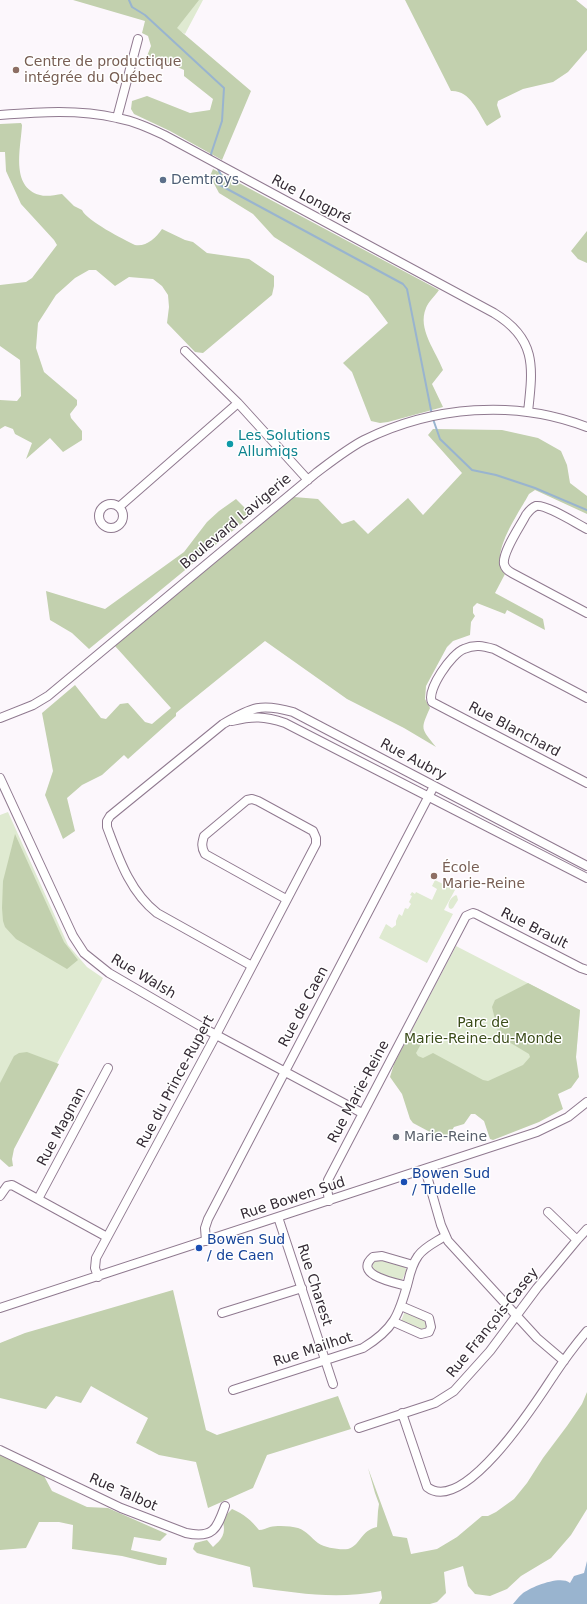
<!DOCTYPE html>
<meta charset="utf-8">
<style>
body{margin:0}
canvas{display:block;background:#fcf7fc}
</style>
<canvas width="587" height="1604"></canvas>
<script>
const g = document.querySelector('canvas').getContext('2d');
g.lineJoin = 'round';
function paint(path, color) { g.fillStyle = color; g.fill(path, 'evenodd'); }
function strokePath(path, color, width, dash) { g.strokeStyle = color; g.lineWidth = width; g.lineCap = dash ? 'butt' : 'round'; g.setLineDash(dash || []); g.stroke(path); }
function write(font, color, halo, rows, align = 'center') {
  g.font = font + ' "DejaVu Sans",sans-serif'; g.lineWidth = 3; g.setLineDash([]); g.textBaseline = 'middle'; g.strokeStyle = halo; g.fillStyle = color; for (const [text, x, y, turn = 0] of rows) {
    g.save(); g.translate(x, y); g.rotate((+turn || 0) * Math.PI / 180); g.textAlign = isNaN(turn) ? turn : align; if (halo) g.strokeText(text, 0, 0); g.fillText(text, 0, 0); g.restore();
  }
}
paint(new Path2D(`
 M128 0H203L185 34Z
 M8 812 68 945 87 967 103 978 11 1149 0 1143V815Z
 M435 880 455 890 444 910 453 914 427 963 379 938 386 924 392 928 396 925V921L399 914 402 916 405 908 408 909 411 904 409 902 412 896 410 895 412 892 415 894 416 892 432 900 437 889 432 886Z
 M456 895 457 896 458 900 453 908 451 909 449 908C447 903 451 897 456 895Z
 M456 946 580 1010 576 1057 423 1128 394 1064Z
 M377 1259 404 1266 407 1270 402 1280 400 1281 378 1274 372 1269 373 1263Z
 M405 1311 426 1321 427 1327 421 1330 401 1321Z`), '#dfead1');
paint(new Path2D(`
 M73 0H199L177 28 251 91 222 160 170 131 134 114 131 109 132 101 147 96 190 113 210 110 213 99 184 76V70L169 63 147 56 151 46 148 36 142 33 145 21Z
 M405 0H576L587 9V50L568 72 553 82 523 89 498 101 497 105 501 117 487 126C478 112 470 90 451 91Z
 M21 123 22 125C21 147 10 187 40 195 46 197 55 195 62 194L74 206 82 210C87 221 123 239 135 245 146 247 156 238 162 229L185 240 193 242 207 253 249 259 274 276V286L272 295 203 353 195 352 167 323 169 307 168 295 162 286 153 279 129 277 115 286 96 270H89L75 278 56 295 38 323 36 348 44 372 77 400V405L70 414 71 418 82 431V440L63 452 50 438 26 459 32 443 15 434 13 429 5 426 0 429V400L17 401 21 396 20 360 0 346V285L26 282 32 278 57 245 54 240 21 204 6 171 5 152H0V124Z
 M213 169 439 290C435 296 428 302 426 308 417 329 436 351 443 370L432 384 443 407 388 422 380 423 371 421 352 372 343 363 388 323 368 296 274 237 253 214 219 193 210 176Z
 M587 231V263L578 259 571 251Z
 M433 429 502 430 538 438 561 451 567 465 570 483 587 496V514L535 490 529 494C519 513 488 555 505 574L495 593 543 619 545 630 507 610 505 614 477 603 473 607V613L475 616 471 622 470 635 453 641 447 647 426 686 425 699 430 708C420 730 421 728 436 747L404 728 347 699 265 641 176 713V716L128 759 124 755 102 775 82 785 67 798 75 831 63 839 45 795 53 771 42 713 75 685 101 718 106 719 120 704 128 703 145 722 152 724 171 708 115 646 294 497 318 499 342 524 354 520 368 534 408 498 423 515 462 473 428 435Z
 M236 499 252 515 89 649 72 633 50 620 46 591 105 609 184 552 207 522 219 511Z
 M15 834 64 942 78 960 67 969 16 939 5 927 3 921 2 908 3 881Z
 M528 983 580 1010 576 1057 579 1077 571 1088 558 1094 563 1109 539 1122 493 1140 490 1139 484 1121 475 1114H471L464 1124 454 1127 448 1137 443 1139 413 1123 410 1119 402 1094 390 1077 394 1064 409 1036 412 1034 419 1036 421 1038V1044L416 1053 418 1056 423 1058 433 1053 483 1080 488 1081 523 1065 530 1057 529 1054 499 1036 492 1007 495 1000Z
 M27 1052 59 1064 14 1149 12 1159 13 1166 9 1167 0 1159V1083L14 1056 19 1053Z
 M173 1290 206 1430 217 1435 338 1396 351 1429 267 1455 253 1488 208 1508 196 1462 159 1455 136 1443 148 1418 91 1386 81 1403 56 1396 46 1409 0 1398V1343L25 1333Z
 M587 1392V1509L571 1535 551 1558 521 1576 507 1589 490 1596 475 1594 468 1586 463 1566 444 1572 446 1593 437 1602 430 1604H379L382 1598 381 1591C335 1600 298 1593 253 1587L250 1567 197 1553 193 1549 195 1543 207 1540 213 1547C222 1539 226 1534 223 1522L227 1514 232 1509C244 1514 251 1520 259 1530 263 1530 266 1528 270 1527 278 1525 291 1526 298 1528 307 1531 311 1538 318 1543 325 1548 340 1550 348 1549 360 1546 361 1530 377 1527L378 1511 379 1504 375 1493 368 1468 393 1536 407 1538 411 1554 437 1549 457 1537 482 1516H488L496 1512 514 1499 527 1483 543 1458 567 1426 582 1404Z
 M0 1454 43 1474 52 1491 87 1507 108 1508 167 1534 160 1541 134 1537 131 1550 167 1558 166 1565H159L122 1556 72 1549 73 1525 59 1522H39L26 1548 0 1550Z`), '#c2d0ae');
paint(new Path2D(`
 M587 1561V1604H513C516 1601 518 1597 522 1594 531 1587 560 1575 570 1583L574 1576 584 1573Z`), '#99b4cf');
strokePath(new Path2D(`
 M129 0 132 7 145 15 224 88 222 121 211 154 212 158
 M217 167 222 177 218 184 403 284 407 289 432 415
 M433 419 440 439 472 470 496 475 535 488 587 510`), '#99b4cf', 2);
const minor = new Path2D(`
 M0 115C39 112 79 109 117 118 134 121 149 128 164 135L494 313C537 339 533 367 528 412
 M117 118 138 39
 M185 351 238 403 308 480
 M99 516a12 12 0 1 1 24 0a12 12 0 1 1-24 0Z
 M119 507 238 403
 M587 529C577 524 546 504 536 506 531 508 529 511 526 515 521 525 502 552 504 564 505 568 508 571 512 573L587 613
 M587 698 494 649C483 646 475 644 464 649 452 653 426 690 432 702L587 783
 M0 718 33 705 48 696 316 473C332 461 347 449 364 440 433 406 515 399 587 427
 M232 721C253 716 264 716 285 723L587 878
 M0 778 73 936 84 953 109 973 207 1030 362 1113
 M252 966 157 913C130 892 119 859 107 827V821L110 816 223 724C252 707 261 703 293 712L587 866
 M425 1169 441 1225 448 1241 537 1338 564 1361
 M0 1196 7 1186 12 1185 107 1237
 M38 1199 108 1068
 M329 1201 327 1188 328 1180 466 916 473 913 476 914 581 968 587 970
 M548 1212 577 1240
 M278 1217 333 1384
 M206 1241 205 1228 208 1219 434 786
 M98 1277 95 1268 96 1258 216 1035 316 844V838L313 831 258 801 252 799 247 800 204 836C202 843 201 847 205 854L286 899
 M407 1286C396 1283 352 1275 373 1257L382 1256 413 1265
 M0 1308 537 1132 568 1117 587 1102
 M222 1313 302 1288
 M394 1322 421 1334 429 1332 431 1327 429 1318 401 1306
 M233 1390 363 1348C394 1329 399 1315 408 1282 410 1273 413 1263 418 1256 424 1247 436 1242 445 1236
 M402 1413 427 1487C464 1516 537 1401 554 1375 564 1360 575 1345 587 1331
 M359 1428 435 1403 454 1391 490 1351 537 1288 577 1240 587 1229
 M0 1450 121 1508 186 1533C214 1539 217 1528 225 1506`);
strokePath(minor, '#907a90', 10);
strokePath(minor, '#fff', 8);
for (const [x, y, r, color] of [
 [16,70,4,"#8d6e63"],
 [163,180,4,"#5c6f8a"],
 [230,444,4,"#0f9aa8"],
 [434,876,4,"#8d6e63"],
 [396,1137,4,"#6b7280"],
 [404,1182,4,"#1a4fb4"],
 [199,1248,4,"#1a4fb4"]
]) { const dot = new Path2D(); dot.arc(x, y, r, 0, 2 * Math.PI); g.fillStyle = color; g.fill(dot); strokePath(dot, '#fff', 1.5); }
write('14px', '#785e54', '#fff', [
 ["Centre de productique",24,62],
 ["intégrée du Québec",24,78],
 ["École",442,868],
 ["Marie-Reine",442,884]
], 'left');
write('14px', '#4e5e75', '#fff', [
 ["Demtroys",171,180]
], 'left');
write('14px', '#352b35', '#fff', [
 ["Rue Longpré",311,200,28],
 ["Boulevard Lavigerie",236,522,-40],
 ["Rue Blanchard",514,730,28],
 ["Rue Aubry",413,760,28],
 ["Rue Brault",534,929,27],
 ["Rue Walsh",143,977,31],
 ["Rue de Caen",304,1007,-62],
 ["Rue du Prince-Rupert",176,1082,-62],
 ["Rue Marie-Reine",359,1092,-62],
 ["Rue Magnan",62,1127,-62],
 ["Rue Bowen Sud",293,1199,-18],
 ["Rue Charest",314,1285,72],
 ["Rue François-Casey",493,1323,-51],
 ["Rue Mailhot",313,1350,-18],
 ["Rue Talbot",123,1493,24]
]);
write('14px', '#0d838f', '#fff', [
 ["Les Solutions",238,436],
 ["Allumiqs",238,452]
], 'left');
write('14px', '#3a4c18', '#fff', [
 ["Parc de",483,1023],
 ["Marie-Reine-du-Monde",483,1039]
]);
write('14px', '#5b616d', '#fff', [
 ["Marie-Reine",404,1137]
], 'left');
write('14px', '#164399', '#fff', [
 ["Bowen Sud",412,1174],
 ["/ Trudelle",412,1190],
 ["Bowen Sud",207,1240],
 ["/ de Caen",207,1256]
], 'left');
</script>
